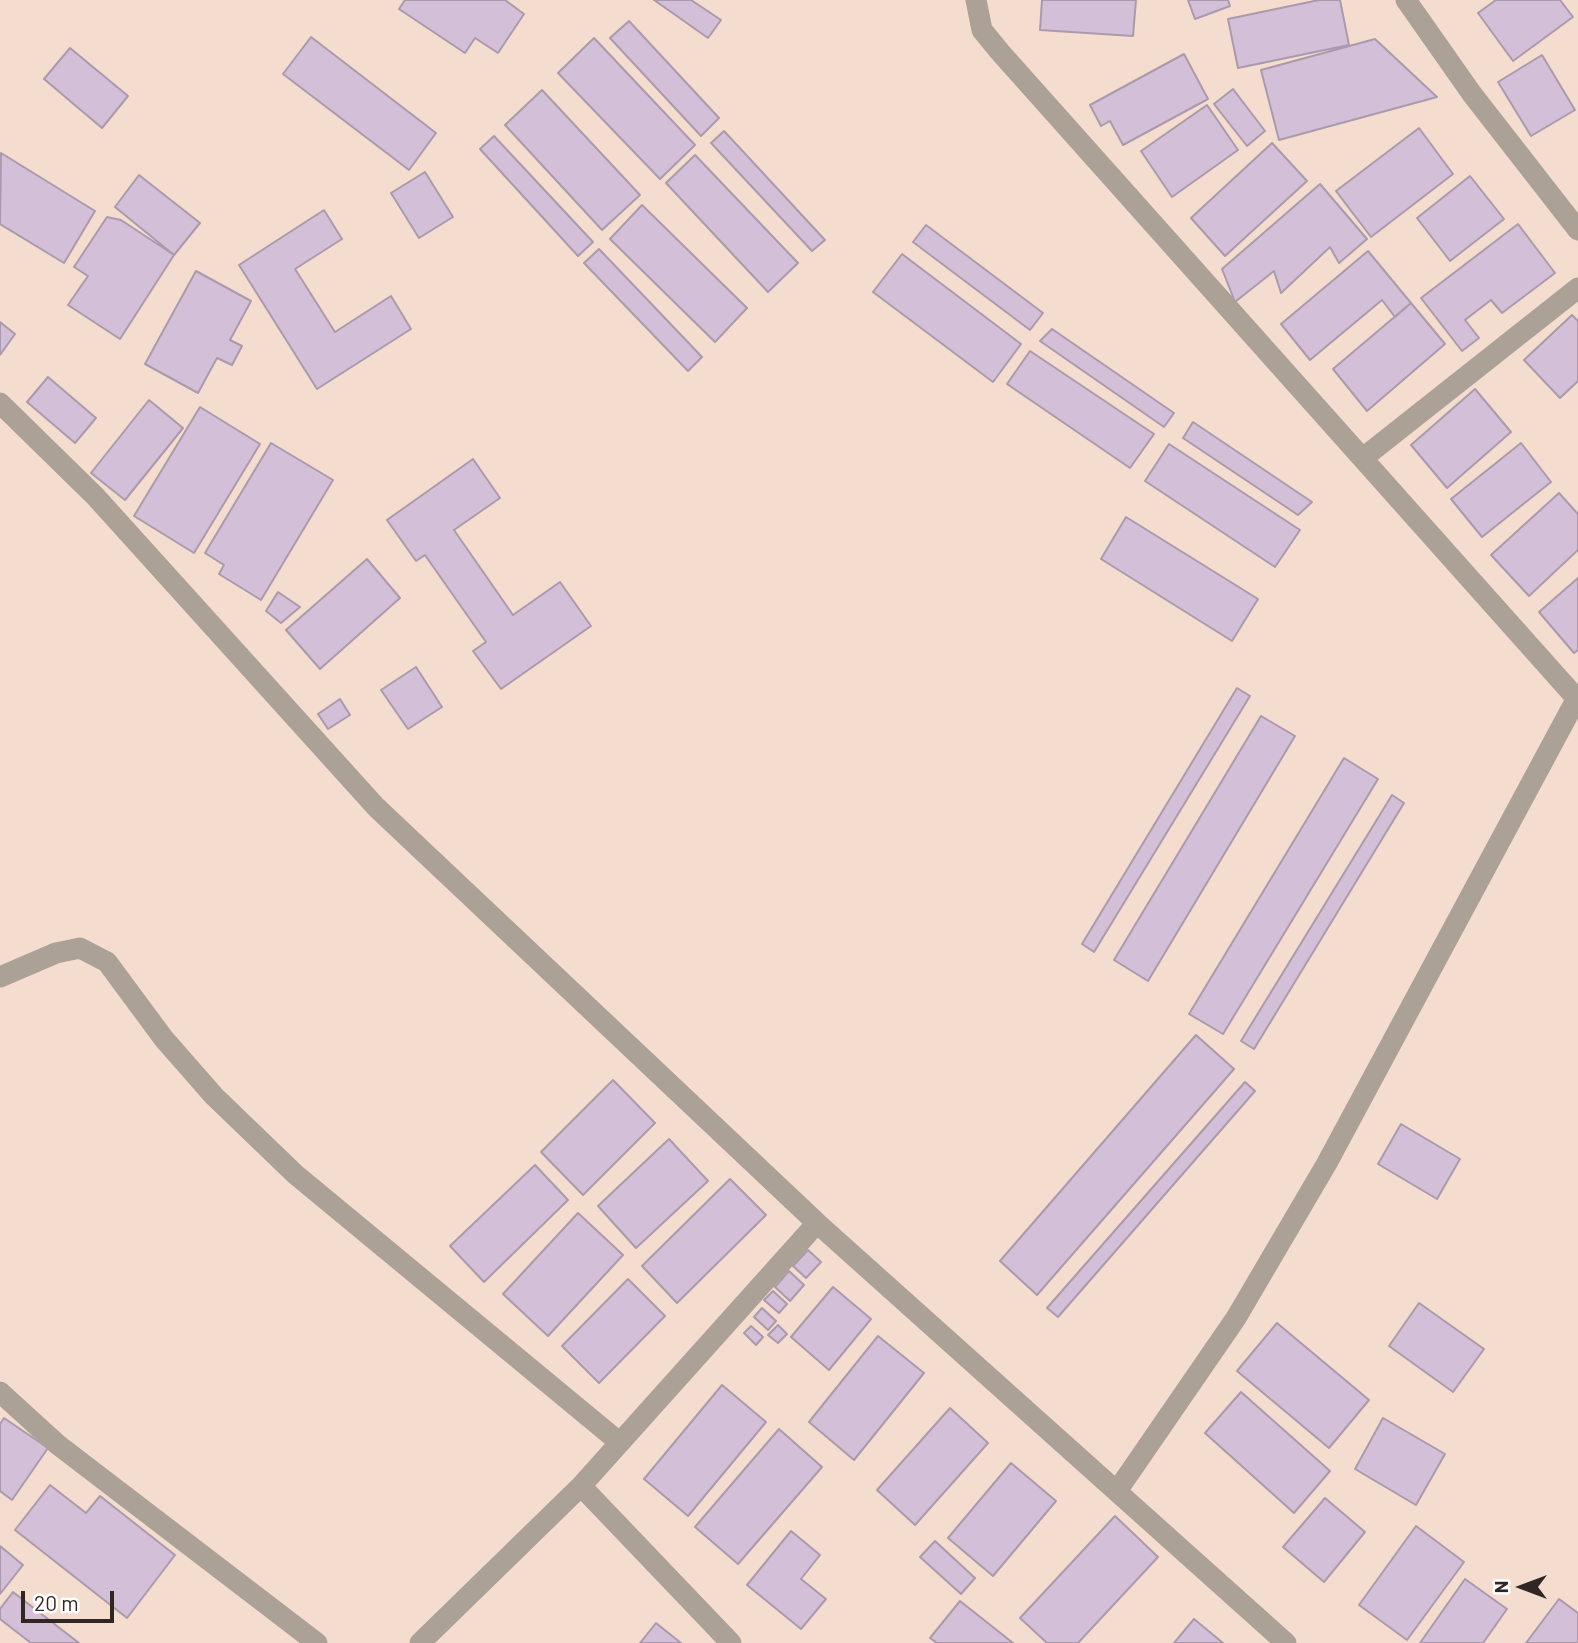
<!DOCTYPE html>
<style>
body{margin:0}
#map{position:relative;width:1578px;height:1643px;overflow:hidden;background:#f4ddce;font-family:Barlow,sans-serif}
canvas{display:block}
.north{position:absolute;left:1487px;top:1552px;width:70px;height:70px;-webkit-text-stroke:5px #fff;paint-order:stroke;rotate:270deg;font-size:19px;font-weight:700;line-height:28px;text-align:center;color:#302722}
.north::after{content:'';display:block;margin:auto;width:24px;height:32px;background:#302722;clip-path:polygon(50% 0,100% 100%,50% 72%,0 100%)}
.scale{position:absolute;left:21px;top:1591px;width:93px;height:32px;box-sizing:border-box;border:4px solid #302722;border-top:0;padding-left:9px;font-size:21px;line-height:24px;white-space:nowrap;color:#302722;-webkit-text-stroke:5px #fff;paint-order:stroke}
</style>
<div id="map">
<canvas width="1578" height="1643"></canvas>
<div class="north">N</div>
<div class="scale">20 m</div>
</div>
<script>
const g = document.querySelector('canvas').getContext('2d');
g.lineJoin = 'round';
function paint(path, color) { g.fillStyle = color; g.fill(path, 'evenodd'); }
function strokePath(path, color, width, dash) { g.strokeStyle = color; g.lineWidth = width; g.lineCap = dash ? 'butt' : 'round'; g.setLineDash(dash || []); g.stroke(path); }
const building = new Path2D(`
 M405 0H505L524 14 498 53 475 38 465 53 399 9Z
 M654 0H691L721 20 708 38Z
 M1042 0H1136L1133 36 1040 30Z
 M1188 0H1228L1230 6 1195 19Z
 M1319 0H1340L1349 45 1238 68 1228 19Z
 M1496 0H1560L1573 17 1513 61 1478 13Z
 M629 21 719 118 701 136 610 38Z
 M311 37 436 133 409 170 283 74Z
 M594 38 695 145 660 179 558 73Z
 M1375 39 1437 97 1279 140 1261 70Z
 M70 48 128 96 102 128 44 79Z
 M1184 54 1208 99 1123 145 1110 121 1101 126 1090 105Z
 M1542 55 1575 110 1531 136 1498 82Z
 M1233 89 1265 131 1247 146 1214 104Z
 M542 90 640 195 602 230 505 125Z
 M1207 105 1238 150 1172 197 1141 151Z
 M1419 128 1453 174 1371 237 1336 191Z
 M724 131 825 240 812 251 711 143Z
 M494 136 593 242 578 256 480 149Z
 M1272 143 1307 181 1225 256 1191 218Z
 M1 153 95 211 64 263 0 224Z
 M695 155 798 263 768 292 666 183Z
 M425 172 453 217 419 238 391 193Z
 M139 175 200 223 174 255 115 207Z
 M1470 176 1504 219 1450 261 1417 218Z
 M1320 184 1367 239 1339 263 1330 247 1281 293 1274 271 1235 302 1222 269Z
 M642 205 747 308 715 342 610 239Z
 M324 210 342 239 295 269 335 332 391 296 411 329 317 389 239 265Z
 M107 217 121 220 174 255 120 339 68 305 88 276 74 267Z
 M1518 224 1555 273 1502 313 1491 300 1465 320 1479 338 1462 351 1421 298Z
 M926 225 1043 313 1030 330 913 242Z
 M599 249 702 357 688 371 584 263Z
 M1368 251 1411 303 1395 317 1382 300 1310 360 1281 324Z
 M902 254 1021 344 993 382 873 292Z
 M196 271 251 301 230 340 242 346 232 365 217 358 198 393 145 364Z
 M1411 303 1445 344 1367 411 1333 369Z
 M1572 315 1578 321V381L1560 398 1524 360Z
 M0 322 15 334 0 355Z
 M1052 329 1174 413 1164 427 1040 341Z
 M1030 351 1154 434 1130 468 1007 384Z
 M48 377 96 418 75 443 27 402Z
 M1475 389 1511 432 1447 488 1411 445Z
 M149 400 183 428 125 500 91 473Z
 M200 407 260 444 194 553 134 516Z
 M1193 422 1312 502 1298 515 1183 438Z
 M271 443 333 480 261 600 219 574 224 565 205 553Z
 M1521 443 1551 482 1482 537 1451 499Z
 M1169 444 1300 530 1275 567 1145 481Z
 M473 459 500 498 454 530 513 615 560 582 591 626 501 689 473 651 486 642 425 555 416 561 387 520Z
 M1559 493 1578 514V550L1529 596 1491 555Z
 M1126 517 1258 599 1232 641 1101 559Z
 M367 559 400 598 320 669 286 630Z
 M1578 578V650L1574 653 1539 612Z
 M278 592 300 607 281 623 266 611Z
 M416 667 442 707 408 729 381 690Z
 M1237 688 1250 696 1094 952 1082 944Z
 M340 699 350 715 328 729 318 714Z
 M1261 716 1295 736 1148 981 1114 960Z
 M1344 758 1378 779 1223 1034 1189 1014Z
 M1392 795 1404 803 1254 1049 1241 1041Z
 M1196 1035 1234 1069 1037 1295 1000 1261Z
 M613 1080 655 1123 583 1195 541 1152Z
 M1245 1082 1255 1091 1058 1317 1047 1308Z
 M1401 1124 1460 1159 1437 1199 1378 1164Z
 M669 1139 708 1181 636 1248 598 1206Z
 M535 1165 568 1200 484 1282 450 1246Z
 M730 1179 766 1215 677 1303 642 1266Z
 M578 1213 623 1255 548 1336 503 1294Z
 M808 1250 821 1262 806 1278 793 1266Z
 M789 1271 804 1285 790 1301 775 1287Z
 M628 1279 665 1316 599 1383 562 1346Z
 M833 1287 871 1319 829 1370 791 1337Z
 M773 1291 787 1304 779 1313 764 1300Z
 M1419 1303 1484 1349 1453 1392 1389 1346Z
 M762 1308 776 1321 768 1330 754 1317Z
 M1277 1323 1369 1400 1329 1448 1237 1371Z
 M778 1325 787 1334 778 1343 768 1335Z
 M751 1326 763 1337 756 1345 744 1333Z
 M878 1336 924 1373 854 1460 809 1422Z
 M722 1385 766 1422 688 1516 644 1479Z
 M1241 1392 1330 1471 1294 1513 1205 1433Z
 M950 1408 988 1443 915 1525 877 1490Z
 M4 1418 48 1448 12 1500 0 1491V1424Z
 M1383 1418 1445 1454 1416 1505 1355 1469Z
 M779 1429 822 1467 738 1564 695 1527Z
 M1011 1463 1056 1501 993 1576 948 1538Z
 M50 1485 86 1513 100 1496 175 1555 127 1618 15 1530Z
 M1325 1498 1365 1532 1324 1582 1283 1547Z
 M1115 1516 1158 1557 1078 1643H1047L1020 1618Z
 M1416 1526 1464 1562 1407 1640 1359 1605Z
 M791 1531 820 1555 801 1579 826 1599 801 1629 747 1585Z
 M935 1541 975 1578 961 1594 920 1557Z
 M0 1546 23 1565 0 1594Z
 M1465 1579 1507 1609 1483 1643H1420Z
 M13 1592 79 1643H31L0 1619V1609Z
 M1559 1599 1578 1613V1643H1526Z
 M960 1601 1013 1643H937L930 1638Z
 M1194 1619 1223 1643H1174Z
 M656 1623 681 1643H640Z`);
paint(building, '#d4bfd8');
strokePath(building, '#aa9aac', 2);
strokePath(new Path2D(`
 M976 0 982 30 1000 52 1578 700
 M1406 0 1472 94 1578 230
 M0 403 95 496 376 807 817 1223 1286 1643
 M1363 458 1578 288
 M0 977 56 953 80 948 107 962 164 1039 214 1096 295 1174 619 1442
 M0 1392 57 1444 317 1643
 M581 1486 731 1643
 M1117 1491 1236 1318 1327 1163 1577 698
 M420 1643 581 1486 817 1223`), '#aba197', 21);
</script>
